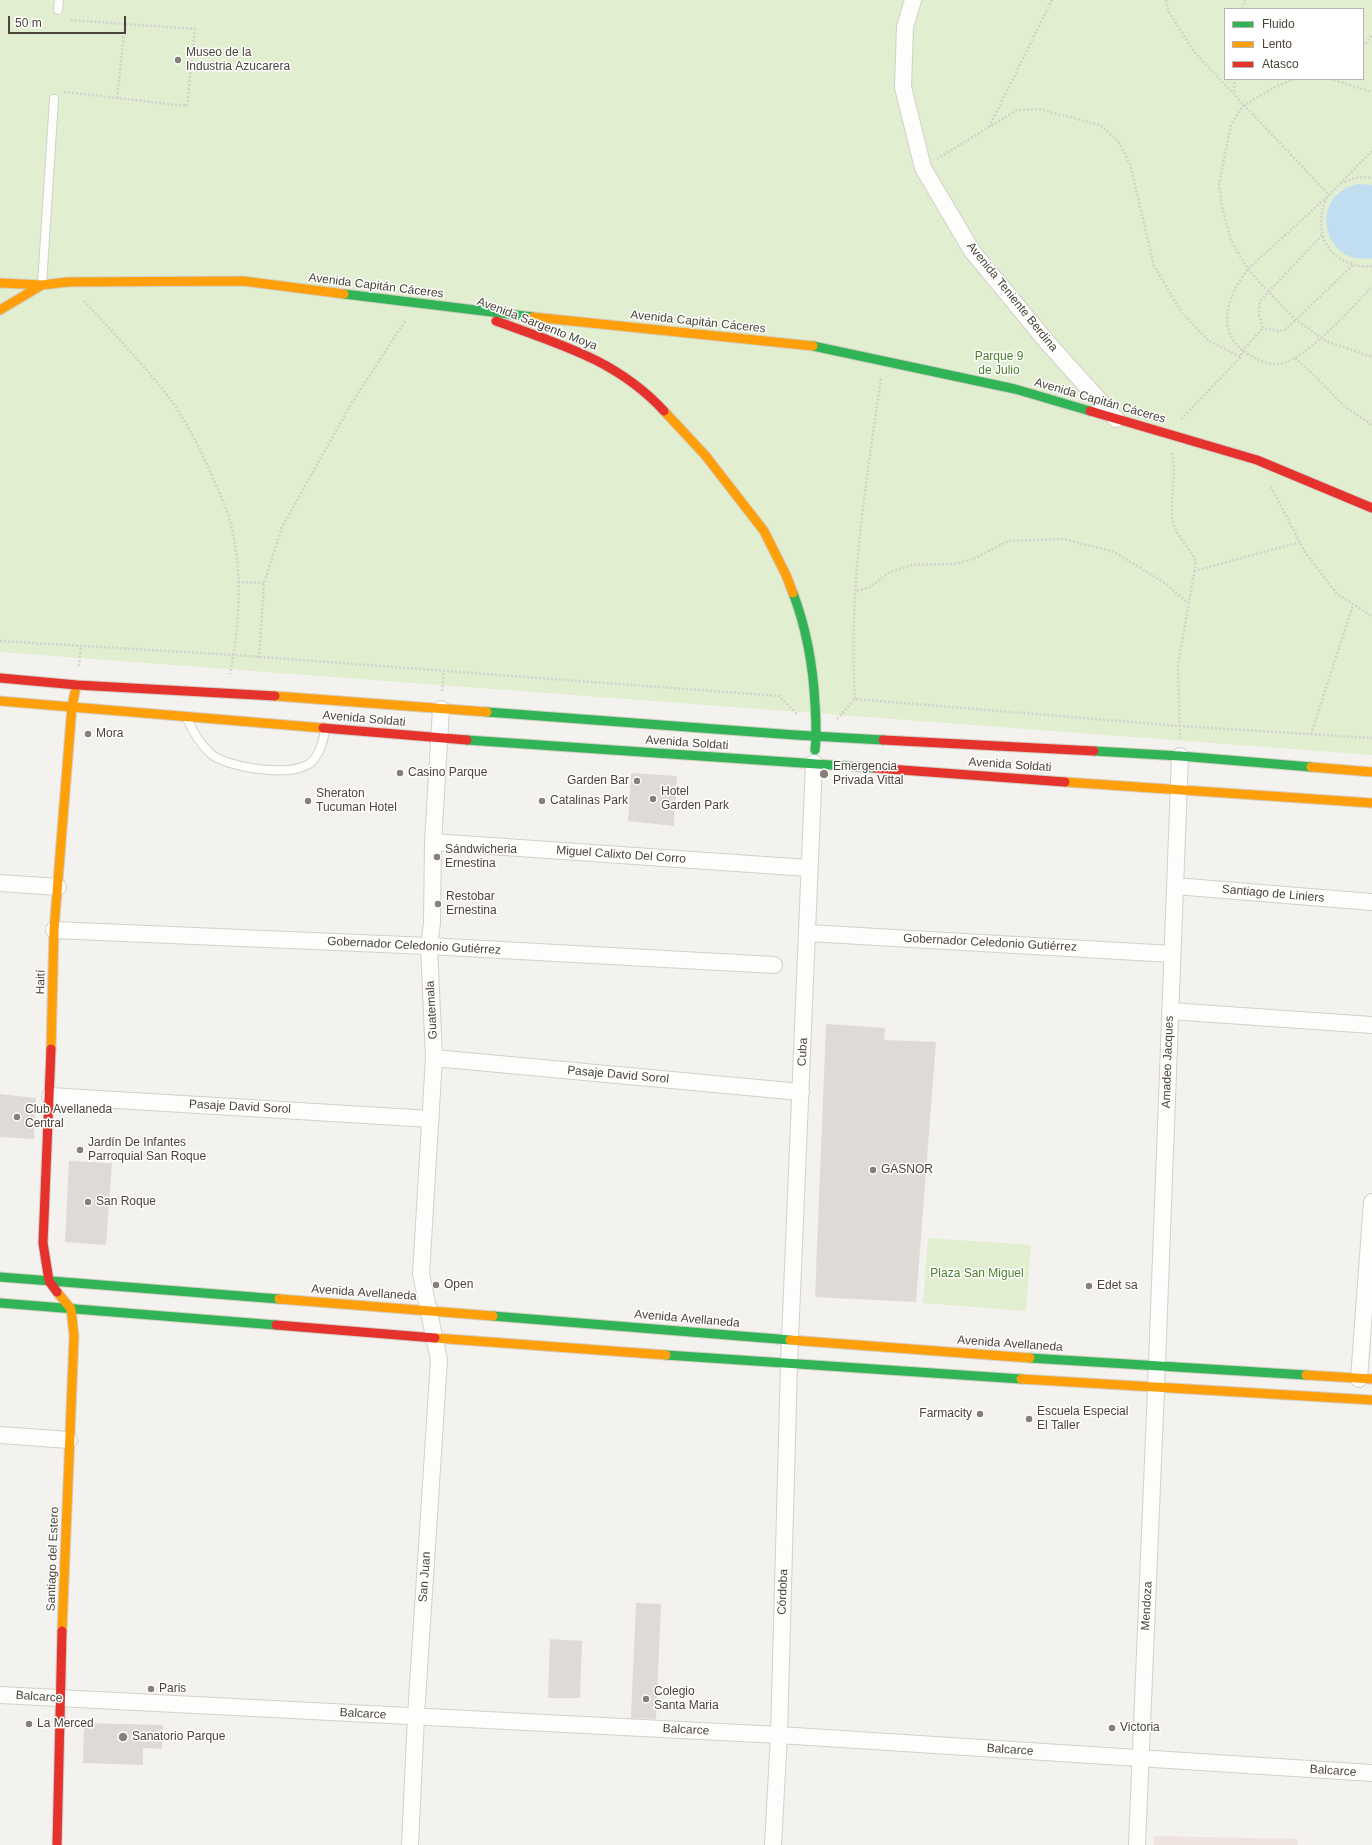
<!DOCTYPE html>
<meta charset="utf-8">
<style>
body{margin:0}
#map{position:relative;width:1372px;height:1845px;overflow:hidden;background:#f4f2ee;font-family:Arial,sans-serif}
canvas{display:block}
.legend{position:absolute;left:1224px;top:8px;width:140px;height:72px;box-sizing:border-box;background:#fff;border:1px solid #b7b4b0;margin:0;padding:5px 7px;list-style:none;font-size:12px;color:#4b4439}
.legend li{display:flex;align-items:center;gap:8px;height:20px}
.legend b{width:20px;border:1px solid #b7b4b0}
.scale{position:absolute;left:8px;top:16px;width:118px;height:18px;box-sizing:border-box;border:2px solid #4b4439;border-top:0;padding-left:5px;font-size:12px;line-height:14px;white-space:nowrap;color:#4b4439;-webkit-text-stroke:3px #fff;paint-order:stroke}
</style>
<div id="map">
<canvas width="1372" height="1845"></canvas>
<ul class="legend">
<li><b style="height:5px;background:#30b455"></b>Fluido</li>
<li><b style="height:5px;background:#ff9f0a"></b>Lento</li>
<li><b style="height:5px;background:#e5322d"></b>Atasco</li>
</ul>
<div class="scale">50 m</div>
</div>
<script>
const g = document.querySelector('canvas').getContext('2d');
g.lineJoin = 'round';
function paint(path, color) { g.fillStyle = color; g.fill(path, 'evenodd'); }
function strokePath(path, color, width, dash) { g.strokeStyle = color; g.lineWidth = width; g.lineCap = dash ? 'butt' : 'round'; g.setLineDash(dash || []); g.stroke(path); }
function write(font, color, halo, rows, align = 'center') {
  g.font = font + ' Arial,sans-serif'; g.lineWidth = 3; g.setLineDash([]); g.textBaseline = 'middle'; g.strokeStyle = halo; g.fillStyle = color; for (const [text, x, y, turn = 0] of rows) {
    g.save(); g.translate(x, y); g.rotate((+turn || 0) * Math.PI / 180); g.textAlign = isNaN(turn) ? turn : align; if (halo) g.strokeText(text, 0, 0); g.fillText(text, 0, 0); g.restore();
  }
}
paint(new Path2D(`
 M1154 1836 1298 1839V1845H1154Z`), '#eee3df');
paint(new Path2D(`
 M0 0H1372V755L0 652ZM1225 9H1363V79H1225Z
 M928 1238 1031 1245 1026 1311 923 1303Z`), '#e1eecf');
paint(new Path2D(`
 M1359 184 1372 185V258L1370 259C1365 258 1360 259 1355 258 1327 252 1316 213 1338 194 1344 188 1351 186 1359 184Z`), '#c0ddf1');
paint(new Path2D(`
 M631 773 677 776 674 826 628 821Z
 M826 1024 885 1028 884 1040 936 1042 916 1302 815 1297Z
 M0 1094 36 1098 34 1139 0 1137Z
 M69 1161 112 1163 106 1245 65 1242Z
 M636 1603 661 1604 656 1719 631 1718Z
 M550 1639 582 1641 580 1698H548Z
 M84 1723 163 1725 162 1749 143 1748V1765L83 1763Z`), '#dedbd6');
const lane = new Path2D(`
 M58 10 59 0
 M42 284 54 99
 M187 719C193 732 200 744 211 754 228 768 289 777 309 764 319 757 324 740 325 729`);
const street = new Path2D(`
 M913 0 905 27 903 87 923 168 972 251 1047 342 1116 419
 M433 842 808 868
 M0 883 58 887
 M1175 886 1372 902
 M54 930 429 946 774 965
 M808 933 1172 954
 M1170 1011 1372 1025
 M434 1058 801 1092
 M50 1096 431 1119
 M1359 1379 1372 1202
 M0 1435 69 1440
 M0 1695 779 1735 1372 1773
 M410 1845 416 1716 439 1360 421 1274 434 1058 429 946 432 923 433 842 441 709
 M773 1845 779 1735 789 1364 814 763
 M1137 1845 1156 1389 1180 756`);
const fast = new Path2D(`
 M344 294 533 317
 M813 346 1015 389 1090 411
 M793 593C807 630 813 664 815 704 816 720 817 734 815 750
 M487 712 795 735 883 740
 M467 740 875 768
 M1094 751 1180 756 1311 767
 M0 1277 279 1299
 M0 1303 276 1325
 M493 1316 790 1340
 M666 1355 1021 1379
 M1030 1358 1306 1375`);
const slow = new Path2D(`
 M0 283 42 285 68 282 243 281 344 294
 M0 310 42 285
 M533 317 813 346
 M664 411 705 455 764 531 786 575 793 593
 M275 696 487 712
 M0 701 323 728
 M1311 767 1372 772
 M1065 782 1372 803
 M51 1049 54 930 72 706 75 692
 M57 1292 71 1309 74 1336 62 1631
 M279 1299 493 1316
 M435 1338 666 1355
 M790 1340 1030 1358
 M1306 1375 1372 1379
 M1021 1379 1372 1400`);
const jam = new Path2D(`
 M496 321C559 344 617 360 664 411
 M1090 411 1257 460 1372 508
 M0 678 77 685 275 696
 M323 728 467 740
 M883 740 1094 751
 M875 768 1065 782
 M51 1049 43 1243 49 1281 57 1292
 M276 1325 435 1338
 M57 1845 62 1631`);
strokePath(lane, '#d2d0cb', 10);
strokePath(street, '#d2d0cb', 18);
strokePath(fast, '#d3cfc5', 11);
strokePath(slow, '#d3cfc5', 11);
strokePath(jam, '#d3cfc5', 11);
strokePath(new Path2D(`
 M1166 0 1169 12 1195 53 1329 195
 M1242 9 1245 0
 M1363 47 1372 35
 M1294 79 1273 88 1243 106 1231 125 1219 183 1222 207 1231 241 1248 269 1262 285 1295 319 1326 341 1372 357
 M1330 79 1372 92
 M64 92 187 106 195 29 70 20
 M1234 92 1235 79
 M117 98 125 24
 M989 127 1052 0
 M1372 151 1329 195 1248 269C1226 297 1213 336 1253 357 1260 361 1270 365 1279 364 1305 361 1352 307 1372 287
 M937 159 1017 110 1039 109 1100 125 1118 141 1130 164 1154 266 1182 313 1209 341 1241 357
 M1341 184C1351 178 1361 176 1372 178
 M1327 197C1316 221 1319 249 1345 261 1353 265 1363 268 1372 266
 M1322 235 1260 301 1259 315 1263 328 1278 331 1286 329 1353 265
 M84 301C113 333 144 364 170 399 184 419 197 442 207 465 215 483 224 501 230 521 243 570 240 625 230 674
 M1295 358 1315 376 1344 406 1372 425
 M1181 419 1241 357 1242 351 1263 328
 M1172 453C1177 475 1169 500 1173 522 1176 536 1190 548 1196 562L1178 665 1180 738
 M1271 487 1305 552 1337 594 1372 616
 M1194 571 1300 542
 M238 582 264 583
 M857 591 870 587 890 572 912 565 954 564 973 559 1008 541 1063 539 1114 552 1165 583 1188 603
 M0 641 234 655 779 696 797 714
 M259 658 264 583 282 527 351 404 405 321
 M79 666 81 647
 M442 691 444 671
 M855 699C848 591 866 484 881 378
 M837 719 855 699 1179 726 1372 738
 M1311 734 1353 605`), '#d3d2cc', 2.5, [2, 2]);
strokePath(lane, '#fdfdfc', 8);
strokePath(street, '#fdfdfc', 16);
strokePath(fast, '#30b455', 9);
strokePath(slow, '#ff9f0a', 9);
strokePath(jam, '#e5322d', 9);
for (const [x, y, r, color] of [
 [178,60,4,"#868178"],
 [88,734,4,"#868178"],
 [400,773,4,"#868178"],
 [824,774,5,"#868178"],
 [637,781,4,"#868178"],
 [653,799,4,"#868178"],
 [308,801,4,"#868178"],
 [542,801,4,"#868178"],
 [437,857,4,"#868178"],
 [438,904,4,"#868178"],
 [17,1117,4,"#868178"],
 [80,1150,4,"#868178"],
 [873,1170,4,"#868178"],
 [88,1202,4,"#868178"],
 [436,1285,4,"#868178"],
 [1089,1286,4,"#868178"],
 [980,1414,4,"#868178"],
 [1029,1419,4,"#868178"],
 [151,1689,4,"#868178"],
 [646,1699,4,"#868178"],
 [29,1724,4,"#868178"],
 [1112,1728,4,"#868178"],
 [123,1737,5,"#868178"]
]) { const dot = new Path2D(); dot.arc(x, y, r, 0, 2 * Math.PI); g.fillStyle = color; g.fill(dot); strokePath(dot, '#fff', 1.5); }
write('12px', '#4b4439', '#fff', [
 ["Museo de la",186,53],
 ["Industria Azucarera",186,67],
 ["Mora",96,734],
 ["Emergencia",833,767],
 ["Privada Vittal",833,781],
 ["Casino Parque",408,773],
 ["Garden Bar",629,781,"right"],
 ["Hotel",661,792],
 ["Garden Park",661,806],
 ["Sheraton",316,794],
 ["Tucuman Hotel",316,808],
 ["Catalinas Park",550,801],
 ["Sándwicheria",445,850],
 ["Ernestina",445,864],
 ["Restobar",446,897],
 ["Ernestina",446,911],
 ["Club Avellaneda",25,1110],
 ["Central",25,1124],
 ["Jardín De Infantes",88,1143],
 ["Parroquial San Roque",88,1157],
 ["GASNOR",881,1170],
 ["San Roque",96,1202],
 ["Open",444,1285],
 ["Edet sa",1097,1286],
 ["Escuela Especial",1037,1412],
 ["El Taller",1037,1426],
 ["Farmacity",972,1414,"right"],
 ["Paris",159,1689],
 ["Colegio",654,1692],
 ["Santa Maria",654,1706],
 ["La Merced",37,1724],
 ["Victoria",1120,1728],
 ["Sanatorio Parque",132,1737]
], 'left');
write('12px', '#4b4439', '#fff', [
 ["Avenida Capitán Cáceres",376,286,7],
 ["Avenida Teniente Berdina",1012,297,51],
 ["Avenida Capitán Cáceres",698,322,6],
 ["Avenida Sargento Moya",537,324,21],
 ["Avenida Capitán Cáceres",1100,401,16],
 ["Avenida Soldati",364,719,5],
 ["Avenida Soldati",687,743,4],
 ["Avenida Soldati",1010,765,4],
 ["Miguel Calixto Del Corro",621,855,4],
 ["Santiago de Liniers",1273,894,5],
 ["Gobernador Celedonio Gutiérrez",990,943,3],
 ["Gobernador Celedonio Gutiérrez",414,946,3],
 ["Haití",41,982,-89],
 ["Guatemala",432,1010,-93],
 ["Cuba",803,1052,-87],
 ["Amadeo Jacques",1168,1062,-88],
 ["Pasaje David Sorol",618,1075,5],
 ["Pasaje David Sorol",240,1107,3],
 ["Avenida Avellaneda",364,1293,4],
 ["Avenida Avellaneda",687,1319,5],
 ["Avenida Avellaneda",1010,1344,4],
 ["Santiago del Estero",53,1559,-88],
 ["San Juan",425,1577,-86],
 ["Córdoba",783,1592,-88],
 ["Mendoza",1147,1606,-87],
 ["Balcarce",39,1697,4],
 ["Balcarce",363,1714,3],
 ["Balcarce",686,1730,3],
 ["Balcarce",1010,1750,4],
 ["Balcarce",1333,1771,4]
]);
write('12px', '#4a7f2a', '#fff', [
 ["Parque 9",999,357],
 ["de Julio",999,371],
 ["Plaza San Miguel",977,1274]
]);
</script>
